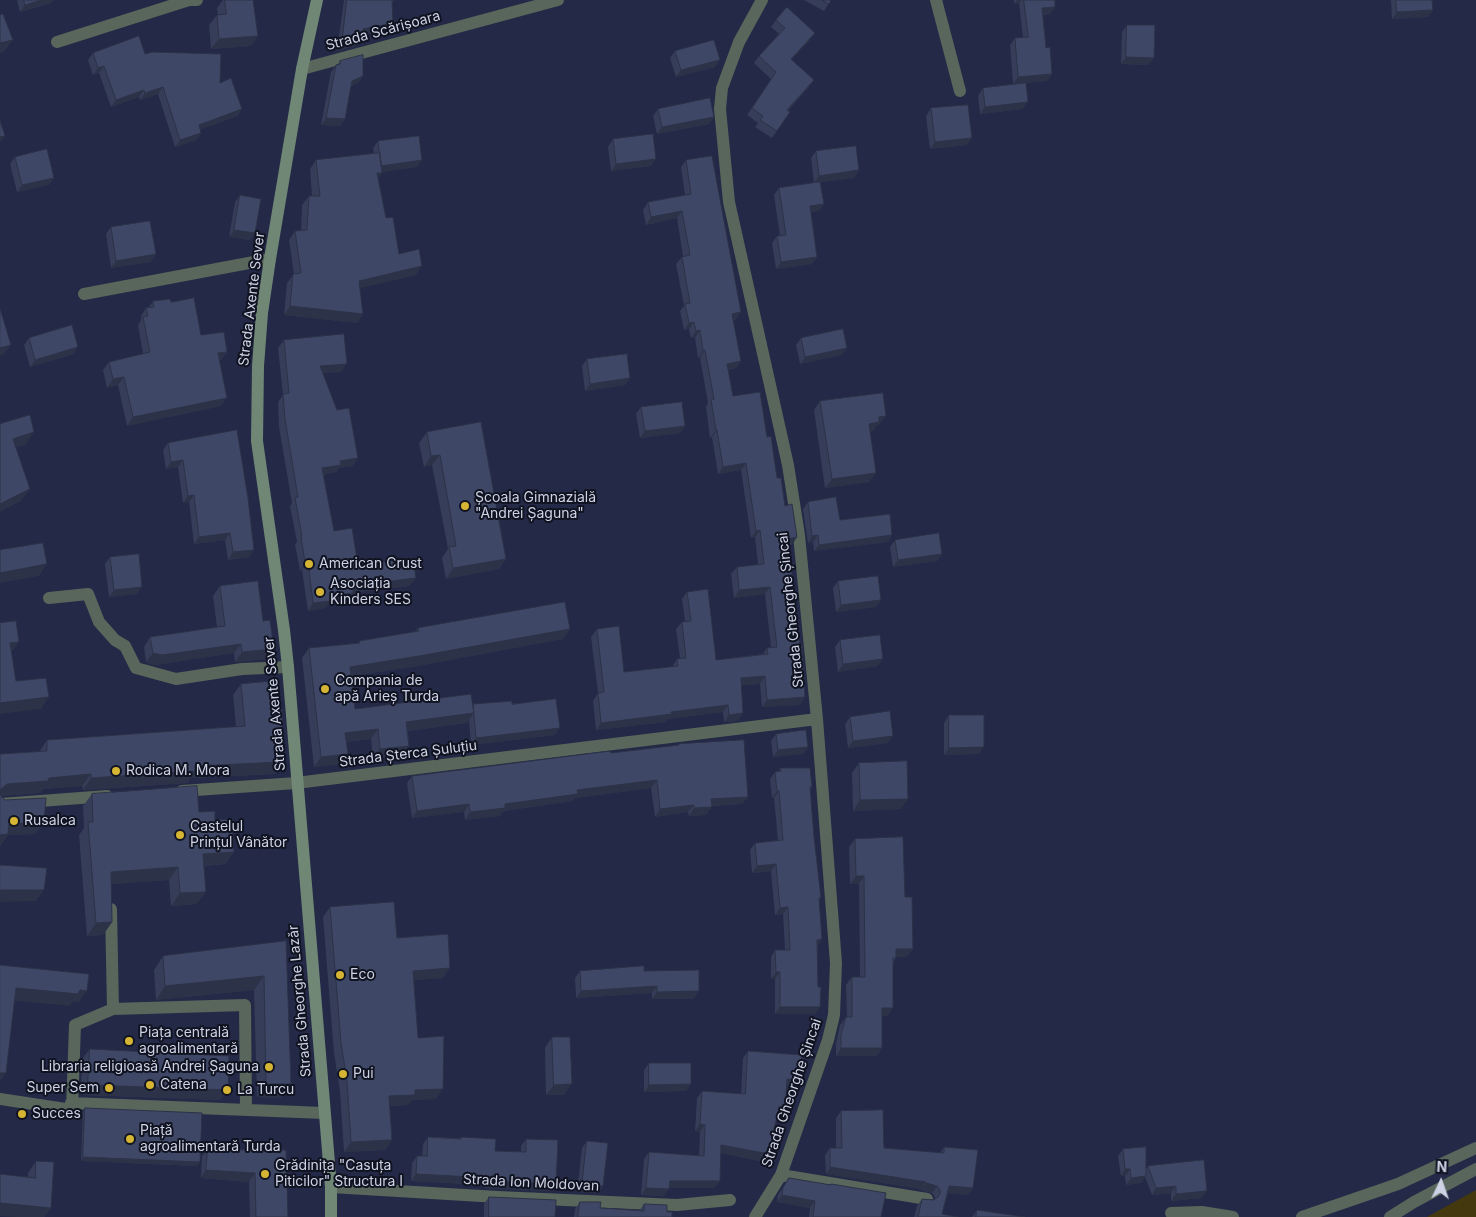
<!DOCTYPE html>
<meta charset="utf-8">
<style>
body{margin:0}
#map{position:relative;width:1476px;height:1217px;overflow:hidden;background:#232946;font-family:Inter,sans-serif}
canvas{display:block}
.north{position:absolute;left:1416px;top:1157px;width:50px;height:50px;-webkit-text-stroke:4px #101320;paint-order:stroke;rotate:3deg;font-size:14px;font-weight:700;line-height:20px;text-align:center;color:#cdd2e5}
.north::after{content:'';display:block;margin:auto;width:18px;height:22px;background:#cdd2e5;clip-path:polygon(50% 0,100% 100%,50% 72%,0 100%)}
</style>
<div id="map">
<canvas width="1476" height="1217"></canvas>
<div class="north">N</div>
</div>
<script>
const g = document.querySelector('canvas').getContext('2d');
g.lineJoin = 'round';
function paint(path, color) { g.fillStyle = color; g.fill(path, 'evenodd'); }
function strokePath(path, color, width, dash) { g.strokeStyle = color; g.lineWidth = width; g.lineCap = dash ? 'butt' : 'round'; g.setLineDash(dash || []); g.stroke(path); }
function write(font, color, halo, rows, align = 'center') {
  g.font = font + ' Inter,sans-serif'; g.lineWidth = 4; g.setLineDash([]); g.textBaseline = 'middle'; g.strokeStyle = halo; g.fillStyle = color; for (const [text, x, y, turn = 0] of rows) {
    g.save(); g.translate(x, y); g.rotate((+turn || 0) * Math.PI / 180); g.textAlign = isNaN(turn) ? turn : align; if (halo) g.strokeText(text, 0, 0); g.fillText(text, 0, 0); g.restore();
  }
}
paint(new Path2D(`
 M1476 1190V1217H1427Z`), '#44380f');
strokePath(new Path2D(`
 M936 0 960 91
 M57 42 189 0H197
 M302 69 558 0
 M84 294 270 259
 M49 598 88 594 99 622 115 640 125 646 136 668 176 679 242 669 288 667
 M182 791 296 783 817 719
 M0 804 107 796
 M111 909 113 1009
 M0 1099 72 1110 75 1025 113 1009 245 1005 246 1110
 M71 1103 324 1113
 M781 1175 927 1199
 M331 1187 498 1197 677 1205 730 1200
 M1171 1213 1202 1212 1233 1217
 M755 1217 781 1175 828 1040 834 1015 836 963 817 719 799 535 788 465 729 202 720 109 722 88 739 42 762 0
 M1302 1217 1398 1184 1476 1148
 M1390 1217 1414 1202 1476 1169`), '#58665b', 12);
strokePath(new Path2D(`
 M317 0 302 69 270 259 262 313 258 366 257 441 284 630 288 667 331 1187V1217`), '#708776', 12);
paint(new Path2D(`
 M17 0H53L51 3 20 12Z
 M223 0H253L258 36 251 46 211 49 209 25 217 15H218L217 8Z
 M344 0H394L392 3 388 30 363 35 358 45 337 51Z
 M804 0H831L824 11Z
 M1014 0H1055V7L1050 14 1043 15 1046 48 1052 74 1047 81 1013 84 1010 45 1015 38H1023L1019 3 1014 4Z
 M1391 0H1432L1433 10 1428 17 1392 19Z
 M776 20 810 40 792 59 809 87 788 111 790 112 772 138 755 127 758 123 747 115 771 79 754 63 759 56 779 34 771 27Z
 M1127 25 1149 65 1121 64 1122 32Z
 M675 51 715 67 676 77 670 58Z
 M93 53 145 54 220 83 238 116 200 129 201 133 196 140 175 147 158 94 140 100 139 97 111 107 99 73 93 75 88 60Z
 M340 61 363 76 358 83 351 86 345 119 340 126 321 125 331 72 336 65 338 64Z
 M983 88 1023 109 980 114 978 96Z
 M931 108 967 145 930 149 926 116Z
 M658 109 714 117 709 124 657 134 653 116Z
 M613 139 651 166 611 171 608 147Z
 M378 141 422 160 417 167 382 172 378 179 386 218 399 254 416 275 360 288 363 314 357 323 284 315 287 283 294 274 289 240 295 231 301 230 302 205 309 196H312L310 169 316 160 374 154 373 148Z
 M816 151 859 170 854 178 820 182 824 204 819 211 811 212 817 257 812 264 776 269 772 243 777 236H780L774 195 779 188 814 183 811 158Z
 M15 157 54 178 49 185 17 192 10 164Z
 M686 160 736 320H733L741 361 736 368 728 370 733 396 767 437 785 506 792 545H788L805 697 800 705 762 707 760 684 741 685 738 721 724 722 723 712 668 719 666 722 596 730 593 701 598 693 591 637 597 629 624 672 672 667 677 659 680 658 676 629 682 622 685 621 682 599 687 592 716 660 763 654 767 648 771 647 765 594 734 598 731 574 737 567 758 564 755 537 751 538 741 470 718 474 712 437 710 438 706 407 708 403 700 358H698L695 338H691L689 329 684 330 680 311 684 306 676 264 682 257 683 256 677 218 646 225 643 210 648 202 685 195 681 167Z
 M240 195 255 233 250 240 229 237 235 202Z
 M111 227 156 254 151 262 111 268 106 234Z
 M153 301 171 302 201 335 227 352 221 360H219L221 406 127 426 118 385 107 388 103 370 109 362 143 354 138 325 141 320V316L146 308 149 307Z
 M29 338 74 354 30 367 24 345Z
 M801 338 842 355 800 364 796 345Z
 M284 340 341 372 323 373 337 410 358 458 352 466 339 468 336 472 323 475 334 531 358 565 410 586 359 592 356 596 351 597 348 601 329 604 325 608 308 611 302 570 300 571 295 544 297 542 290 506 292 503 279 427 278 402 283 395 278 348Z
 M587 359 630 378 625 385 585 391 582 366Z
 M820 401 879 425H877L873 431 870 432 876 473 869 482 825 488 814 410Z
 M641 407 685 426 680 433 640 438 636 414Z
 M237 430 249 557 228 560 225 540 194 544 189 502 183 503 178 467 166 469 163 450 168 443Z
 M427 432 506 559 499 569 446 579 442 558 448 549 432 465 424 467 419 443Z
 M808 502 840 520 892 535 888 542 814 551 813 542 808 543 803 509Z
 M895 540 942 554 937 561 893 567 890 547Z
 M110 557 137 594 109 597 105 564Z
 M838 581 881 600 876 607 836 612 833 588Z
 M220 586 263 621 274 649 267 659 235 662 234 653 155 665 146 662 144 647 150 637 217 627 213 596Z
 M418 628 570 629 563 639 412 667 351 676 355 709 512 704 555 735 471 745 469 720 467 723 408 731 409 746 402 756 373 759 371 739 346 742 348 754 341 764 314 767 302 658 309 648 358 643 359 641 415 632Z
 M840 640 878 666 838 672 835 647Z
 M241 684 283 762 275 774 190 778 187 783 83 790 82 786 43 789 40 793 1 796 5 800 44 822 35 834 8 835 0 846V754L39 752 47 740 236 727 233 695Z
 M949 715 979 754 944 755V723Z
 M850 717 888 743 848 748 845 724Z
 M776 734 808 747 803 754 773 757 771 741Z
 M679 744 748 797 742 804 712 806 706 815 689 816 688 812 655 817 651 788 575 798 572 801 504 811 500 816 465 820 464 812 412 818 407 783 412 776 611 753 678 745Z
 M859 763 901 809 853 811 852 773Z
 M780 768 812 787 810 790 814 837 821 898 819 901 822 939 817 946 818 987 820 1007 815 1014H775V979H771V957L775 950H785L783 914 775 915 771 871 752 873 750 850 755 843 778 841 774 798H772L770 779 775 772 779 771Z
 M92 794 199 812 226 864 204 866 197 904 171 906 169 880 111 884 112 922 103 935 87 936 79 835 84 828 83 806Z
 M855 839 907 957H896L893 963 888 1016H882V1048L877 1056H836V1043L840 1025 846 1017H847L846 985 852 977H860L859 884H850L849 847Z
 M330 907 397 938 443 978 414 980 418 1038 436 1099 412 1100 408 1105 390 1106 392 1140 385 1150 344 1152 340 1091 334 1053 323 917Z
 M286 941 281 1098 257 1097 254 990 156 1000 154 970 163 956Z
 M580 971H644L694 999H652V993L576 998 575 978Z
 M552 1037 564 1095H546L545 1048Z
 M90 1049 228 1090 220 1100 83 1095 84 1093H81L82 1059Z
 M748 1051 800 1080 795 1087 787 1086 780 1119 776 1118 764 1162 721 1153 715 1188H669L664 1196 641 1195 644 1159 649 1152 699 1156 700 1132 695 1131 697 1098 702 1091 741 1094 743 1058Z
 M649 1063 691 1084 686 1091 644 1092V1070Z
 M85 1108 197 1166 81 1161 83 1112Z
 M841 1111 884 1148 940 1153 944 1147 973 1188 968 1195 948 1193 942 1214 958 1217H914L917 1206 922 1199H935V1197L932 1193 921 1190V1189L826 1174 825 1155 830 1148H836V1118Z
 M428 1137 460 1138 461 1137 495 1151 521 1152V1146L526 1139 556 1184 551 1191 485 1188V1185L411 1181 412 1163 417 1156H422L423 1144Z
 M587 1141 603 1186 598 1193 577 1192 582 1148Z
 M208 1148 244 1150 288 1217H250L249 1182 201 1178 202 1156Z
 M1123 1149 1146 1169 1148 1166 1202 1198 1171 1201V1193L1152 1195 1145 1177 1141 1183 1126 1185 1125 1176H1121L1118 1156Z
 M36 1161 51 1208 44 1217H16L28 1177V1173Z
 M789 1178 830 1185 831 1184 881 1217H809L810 1208 777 1202 778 1195Z
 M489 1197 555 1217H484V1204Z
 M580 1202 600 1208 640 1210 644 1204 667 1212 672 1217H574L575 1209Z
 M977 1210 1025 1217H972Z`), '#363d58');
paint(new Path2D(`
 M42 0H53L51 3 20 12 25 5Z
 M1017 0H1021L1019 3 1014 4Z
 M1055 7 1050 14 1037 15 1042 8Z
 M1433 10 1428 17 1392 19 1397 12Z
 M393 23 388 30 358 36 363 29Z
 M815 33 810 40 786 66 791 59Z
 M258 36 251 46 211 49 219 39Z
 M363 38 358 45 337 51 342 44Z
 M13 40 4 52 0 53V43Z
 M1126 57 1154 58 1149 65 1121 64Z
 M720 60 715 67 676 77 681 70Z
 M104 66 99 73 93 75 98 68Z
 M1052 74 1047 81 1013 84 1018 77Z
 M363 76 358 83 347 88 352 81Z
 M814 80 809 87 782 117 787 110Z
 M163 87 158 94 140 100 145 93Z
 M144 90 139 97 111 107 116 100Z
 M1028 102 1023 109 980 114 985 107Z
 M242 109 238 116 194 132 199 125Z
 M714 117 709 124 657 134 662 127Z
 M326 118 345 119 340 126 321 125Z
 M201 133 196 140 175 147 180 140Z
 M5 136 0 142V137Z
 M972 138 967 145 930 149 935 142Z
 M656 159 651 166 611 171 616 164Z
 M422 160 417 167 376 173 381 166Z
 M859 170 854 178 814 183 819 176Z
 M377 173H382L375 182Z
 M54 178 49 185 17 192 22 185Z
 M824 204 819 211 805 213 810 206Z
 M682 211 677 218 646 225 651 217Z
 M234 230 255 233 250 240 229 237Z
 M156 254 151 262 111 268 116 261Z
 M817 257 812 264 776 269 781 262Z
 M422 266 416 275 352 290 359 281Z
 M290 306 363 314 357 323 284 315Z
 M741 312 736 320 727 321 732 314Z
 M694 322 689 329 684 330 689 323Z
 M700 330 695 338H691L696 331Z
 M11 345 3 355 0 356V348Z
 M78 347 74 354 30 367 35 360Z
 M847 348 842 355 800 364 805 357Z
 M705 350 700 358H698L703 351Z
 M227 352 221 360 212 361 218 353Z
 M741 361 736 368 722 371 727 364Z
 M347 364 341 372 315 374 320 366Z
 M124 377 118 385 107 388 113 379Z
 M630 378 625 385 585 391 590 384Z
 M227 398 221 406 127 426 133 417Z
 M886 416 879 425H877L873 431 862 432 869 424 879 417Z
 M685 426 680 433 640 438 645 431Z
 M716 430H717L712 437 710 438Z
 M34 432 25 445 4 451 13 439Z
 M440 455 432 465 424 467 431 456Z
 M358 458 352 466 339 468 336 472 317 476 322 468 340 461Z
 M183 460 178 467 166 469 171 462Z
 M746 463 741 470 718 474 723 467Z
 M876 473 869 482 825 488 832 479Z
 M30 489 21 501 0 512V504Z
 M194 495 189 502 183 503 188 496Z
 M760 530 755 537 751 538 756 531Z
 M230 533 225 540 194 544 199 537Z
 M818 535 813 542 808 543 812 536Z
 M892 535 888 542 814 551 819 545Z
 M797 537 792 545 782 546 788 539Z
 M254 550 249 557 228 560 233 552Z
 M942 554 937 561 893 567 898 560Z
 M506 559 499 569 446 579 453 568Z
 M308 562 302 570 300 571 305 563Z
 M47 564 39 576 0 583V573Z
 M416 578 410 586 359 592 356 596 351 597 348 601 329 604 325 608 308 611 313 603 330 596 353 590 361 585Z
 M142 587 137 594 109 597 114 590Z
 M770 587 765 594 734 598 739 590Z
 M881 600 876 607 836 612 841 605Z
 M570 629 563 639 412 667 343 677 350 667Z
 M19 642 11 653 10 643Z
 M241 644 234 653 155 665 146 662 153 653Z
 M274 649 267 659 235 662 242 652Z
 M883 659 878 666 838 672 843 664Z
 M765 676 760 684 735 686 741 678Z
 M49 697 41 709 0 714V703Z
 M805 697 800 705 762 707 767 700Z
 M728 705 723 712 668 719 666 722 596 730 601 723 671 712Z
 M474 713 467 723 399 732 406 722Z
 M743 713 738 721 724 722 729 715Z
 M560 728 555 735 471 745 476 738Z
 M378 729 371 739 338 743 345 733Z
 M893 736 888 743 848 748 853 741Z
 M409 746 402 756 373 759 380 749Z
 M808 747 803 754 773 757 778 750Z
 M984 747 979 754 944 755 949 748Z
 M348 754 341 764 314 767 321 757Z
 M283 762 275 774 190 778 187 783 83 790 91 778 195 766Z
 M91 774 82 786 43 789 40 793 0 796V790L7 784 49 778Z
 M657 780 651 788 575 798 572 801 504 811 500 816 465 820 470 812 505 804 577 790Z
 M777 791H779L774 798H772Z
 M748 797 742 804 706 806 711 799Z
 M908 799 901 809 853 811 860 800Z
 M469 804 464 812 412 818 417 811Z
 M694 805 688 812 655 817 660 809Z
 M712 807 706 815 689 816 694 808Z
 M44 822 35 834 8 835 0 846V835L9 824Z
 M234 852 226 864 194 866 203 854Z
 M776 864 771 871 752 873 757 866Z
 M178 867 169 880 102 885 111 872Z
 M856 876H864L859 884H850Z
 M0 890H44L36 901 0 902Z
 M206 892 197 904 171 906 180 893Z
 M788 907 783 914 775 915 780 908Z
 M112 922 103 935 87 936 96 923Z
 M822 939 817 946V940Z
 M896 949H913L907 957H891Z
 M450 968 443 978 406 981 413 971Z
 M776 972H780L775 979H771Z
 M264 976 254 990 156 1000 165 986Z
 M657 986 652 993 576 998 581 991Z
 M16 988 80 990 87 991 79 1002H73L70 1006 8 1000Z
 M699 991 694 999H652L657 992Z
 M780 1007H820L815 1014H775Z
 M882 1008H893L888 1016H876Z
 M841 1048H882L877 1056H836Z
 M0 1073H6L0 1082Z
 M787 1079 800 1080 795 1087 782 1086Z
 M88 1082H91L84 1093H81Z
 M266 1084H291L281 1098 257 1097Z
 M572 1084 564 1095H546L554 1085Z
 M691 1084 686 1091 644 1092 649 1085Z
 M91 1085 228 1090 220 1100 83 1095Z
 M443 1089 436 1099 412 1100 408 1105 382 1106 389 1096 415 1090Z
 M778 1111 785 1112 780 1119 773 1118Z
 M700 1124 705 1125 700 1132 695 1131Z
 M392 1140 385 1150 344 1152 351 1142Z
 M721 1145 769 1154 764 1162 716 1152Z
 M83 1157 200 1162 197 1166 81 1161Z
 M830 1167 926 1182 921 1189 826 1174Z
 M1125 1169H1130L1125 1176H1121Z
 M206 1170 255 1173 249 1182 201 1178Z
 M416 1174 490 1178 485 1185 411 1181Z
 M1146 1176 1141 1183 1126 1185 1131 1178Z
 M490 1181 556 1184 551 1191 485 1188Z
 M670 1181H720L715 1188H665Z
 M926 1183 937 1186 932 1193 921 1190Z
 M582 1185 603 1186 598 1193 577 1192Z
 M949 1186 973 1188 968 1195 944 1193Z
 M1176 1186 1171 1193 1152 1195 1156 1188Z
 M646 1188 669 1189 664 1196 641 1195Z
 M1207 1191 1202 1198 1171 1201 1176 1194Z
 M782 1195 815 1201 810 1208 777 1202Z
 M0 1203 51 1208 44 1217H16L0 1216Z`), '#2c3247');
const building = new Path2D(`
 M24 0H42L25 5Z
 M225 0H253L258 36 219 39 217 15 226 14Z
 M347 0H392L393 23 363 29V38L342 44Z
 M822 0H831L829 4Z
 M1024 0H1055V7L1042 8 1046 48 1050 47 1052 74 1018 77 1015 38 1028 37Z
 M1396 0H1432L1433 10 1397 12Z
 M787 7 815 33 791 59 814 80 787 110 790 112 777 131 760 120 763 116 752 108 776 72 759 56 785 28 776 20Z
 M3 14 13 40 0 43V15Z
 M1127 25H1155L1154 58 1126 57Z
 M139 36 145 54 152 52 221 54 220 83 231 78 242 109 199 125 201 133 180 140 163 87 145 93 144 90 116 100 104 66 98 68 93 53Z
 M714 40 720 60 681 70 675 51Z
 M363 55V76L352 81 345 119 326 118 336 65 340 64V61Z
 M1026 83 1028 102 985 107 983 88Z
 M710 98 714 117 662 127 658 109Z
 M968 105 972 138 935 142 931 108Z
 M0 120 5 136 0 137Z
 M653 134 656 159 616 164 613 139Z
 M419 136 422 160 381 166 378 141Z
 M856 146 859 170 819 176 816 151Z
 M47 149 54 178 22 185 15 157Z
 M380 153 382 173H377L386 218 393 217 399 254 419 249 422 266 359 281 363 314 290 306 293 274 301 273 295 231 307 230 309 196H320L316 160Z
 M712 156 741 312 732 314 741 361 727 364 733 396 760 392 767 437 771 436 777 478H781L785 506 792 504 797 537 788 539 800 646 802 645 805 697 767 700 765 676 741 678 743 713 729 715 728 705 671 712 672 714 601 723 598 693 604 692 597 629 619 626 624 672 678 666 677 659 686 658 682 622 691 621 687 592 708 589 716 660 768 654 767 648 777 647 770 587 739 590 737 567 764 564 760 530 756 531 746 463 723 467 717 430H716L711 400 714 399 705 350 703 351 700 330 696 331 694 322 689 323 685 304 690 303 682 257 690 255 682 211 651 217 648 202 691 194 686 160Z
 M820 182 824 204 810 206 817 257 781 262 777 236 786 235 779 188Z
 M240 195 261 199 255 233 234 230Z
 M150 221 156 254 116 261 111 227Z
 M194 298 201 335 224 332 227 352 218 353 227 398 133 417 124 377 113 379 109 362 150 352 143 317 148 316 146 308 154 307 153 301 170 299 171 302Z
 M0 308 11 345 0 348Z
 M72 325 78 347 35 360 29 338Z
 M843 329 847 348 805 357 801 338Z
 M344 334 347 364 320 366 337 410 349 408 358 458 340 461 341 465 322 468 334 531 352 528 358 565 413 558 416 578 361 585 362 588 353 590V593L330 596 331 601 313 603 308 562 305 563 301 536H302L295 498 298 497 285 419 283 394 289 393 284 340Z
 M627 354 630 378 590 384 587 359Z
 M883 393 886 416 879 417V422L869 424 876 473 832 479 820 401Z
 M682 402 685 426 645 431 641 407Z
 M30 415 34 432 13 439 30 489 0 504V424Z
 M481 422 506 559 453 568 449 547 456 546 440 455 431 456 427 432Z
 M237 430 248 498 254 550 233 552 230 533 199 537 194 495 188 496 183 460 171 462 168 443Z
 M836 497 840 520 890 514 892 535 819 545 818 535 812 536 808 502Z
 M939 533 942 554 898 560 895 540Z
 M43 543 47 564 0 573V550Z
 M139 554 142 587 114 590 110 557Z
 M878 576 881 600 841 605 838 581Z
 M258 581 263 621 270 620 274 649 242 652 241 644 162 655 153 653 150 637 225 626 220 586Z
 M565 602 570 629 419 656 350 667 355 709 471 694 474 713 406 722 409 746 380 749 378 729 345 733 348 754 321 757 309 648 360 643 359 641 419 631 418 628Z
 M16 621 19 642 10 643 16 681 46 678 49 697 0 703V623Z
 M880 635 883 659 843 664 840 640Z
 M275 681 278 709H282L283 762 195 766V771L91 778V774L49 778 48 781 7 784 1 789 0 793V754L47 751V740L245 726 241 684Z
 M556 699 560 728 476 738 473 704 512 701V704Z
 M890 711 893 736 853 741 850 717Z
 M949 715H984V747L949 748Z
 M806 730 808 747 778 750 776 734Z
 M744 740 748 797 711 799 712 807 694 808V805L660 809 657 780 577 790 578 794 505 804V808L470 812 469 804 417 811 412 776 610 751 611 753 679 745V744Z
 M907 761 908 799 860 800 859 763Z
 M780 768H810L812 787H810L814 837 821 898H819L822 939 817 940 818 987H821L820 1007H780V972H776L775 950H790L788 907 780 908 776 864 757 866 755 843 783 840 779 791H777L775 772 781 771Z
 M197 786 199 812 215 811V820L232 819 234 852 203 854 206 892 180 893 178 867 111 872 112 922 96 923 88 822H93L92 794Z
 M0 793 2 797 5 800 46 798 44 822 9 824 8 834 0 835Z
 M903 837 905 897H912L913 949H896V958H893V1008H882V1048H841V1035L846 1017H852V977H865L864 876H856L855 839Z
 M0 865 47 868 44 890H0Z
 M394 902 397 938 448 934 450 968 413 971 418 1038 444 1036 443 1089 415 1090V1095L389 1096 392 1140 351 1142 347 1081 341 1043 330 907Z
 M286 941 291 1084H266L264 976 165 986 163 956Z
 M0 965 89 974 87 991 80 990 78 994 16 988 6 1073H0Z
 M644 966V971L699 970V991L657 992V986L581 991 580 971Z
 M552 1037H570L572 1084 554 1085Z
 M90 1049 229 1056 228 1090 91 1085V1082H88Z
 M748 1051 802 1055 800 1080 787 1079 785 1112 778 1111 769 1154 721 1145 720 1181H670L669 1189 646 1188 649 1152 704 1156 705 1125 700 1124 702 1091 745 1094Z
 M649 1063H691V1084L649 1085Z
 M85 1108 202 1113 200 1162 83 1157Z
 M883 1110 884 1148 944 1153V1147L978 1150 973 1188 949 1186 942 1214 958 1217H918L922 1199 934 1200 938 1197 940 1194V1190L937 1186 926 1183V1182L830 1167V1148H842L841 1111Z
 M428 1137 461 1139V1137L496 1139 495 1151 526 1152V1139L558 1140 556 1184 490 1181V1178L416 1174 417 1156H427Z
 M587 1141 608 1143 603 1186 582 1185Z
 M1146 1147V1176L1131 1178 1130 1169H1125L1123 1149Z
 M208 1148 244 1150H286L288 1217H256L255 1173 206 1170Z
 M1204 1160 1207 1191 1176 1194V1186L1156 1188 1148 1166Z
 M36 1161 54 1162 51 1208 0 1203V1174L35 1178Z
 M789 1178 831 1185V1184L886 1193 881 1217H813L815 1201 782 1195 783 1188Z
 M489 1197 556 1200 555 1217H489Z
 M580 1202H601L600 1208 644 1211V1204L667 1205V1212H672V1217H578Z
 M977 1210 1025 1217H976Z`);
paint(building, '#3f4766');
strokePath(building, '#2c3247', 1);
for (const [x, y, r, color] of [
 [465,506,5,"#d6b534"],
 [309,564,5,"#d6b534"],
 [320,592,5,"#d6b534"],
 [325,689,5,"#d6b534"],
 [116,771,5,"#d6b534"],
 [14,821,5,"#d6b534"],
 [180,835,5,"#d6b534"],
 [340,975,5,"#d6b534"],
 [129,1041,5,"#d6b534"],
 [269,1067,5,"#d6b534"],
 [343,1074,5,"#d6b534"],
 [150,1085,5,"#d6b534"],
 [109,1088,5,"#d6b534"],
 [227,1090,5,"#d6b534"],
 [22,1114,5,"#d6b534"],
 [130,1139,5,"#d6b534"],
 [265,1174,5,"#d6b534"]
]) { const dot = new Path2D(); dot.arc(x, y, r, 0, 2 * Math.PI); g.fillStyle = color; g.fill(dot); strokePath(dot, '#101320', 2); }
write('14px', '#cdd2e5', '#101320', [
 ["Strada Scărișoara",383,31,-15],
 ["Strada Axente Sever",252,299,-83],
 ["Strada Gheorghe Șincai",791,610,-96],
 ["Strada Axente Sever",275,704,-95],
 ["Strada Șterca Șuluțiu",408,754,-7],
 ["Strada Gheorghe Lazăr",300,1001,-95],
 ["Strada Gheorghe Șincai",792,1093,-71],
 ["Strada Ion Moldovan",531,1183,3]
]);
write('14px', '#cdd2e5', '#101320', [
 ["Școala Gimnazială",475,498],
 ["\"Andrei Șaguna\"",475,514],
 ["American Crust",319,564],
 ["Asociația",330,584],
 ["Kinders SES",330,600],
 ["Compania de",335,681],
 ["apă Arieș Turda",335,697],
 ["Rodica M. Mora",126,771],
 ["Rusalca",24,821],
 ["Castelul",190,827],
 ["Prințul Vânător",190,843],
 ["Eco",350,975],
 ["Piața centrală",139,1033],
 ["agroalimentară",139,1049],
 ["Libraria religioasă Andrei Șaguna",259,1067,"right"],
 ["Pui",353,1074],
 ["Catena",160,1085],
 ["Super Sem",99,1088,"right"],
 ["La Turcu",237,1090],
 ["Succes",32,1114],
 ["Piață",140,1131],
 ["agroalimentară Turda",140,1147],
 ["Grădinița \"Casuța",275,1166],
 ["Piticilor\" Structura I",275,1182]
], 'left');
</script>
